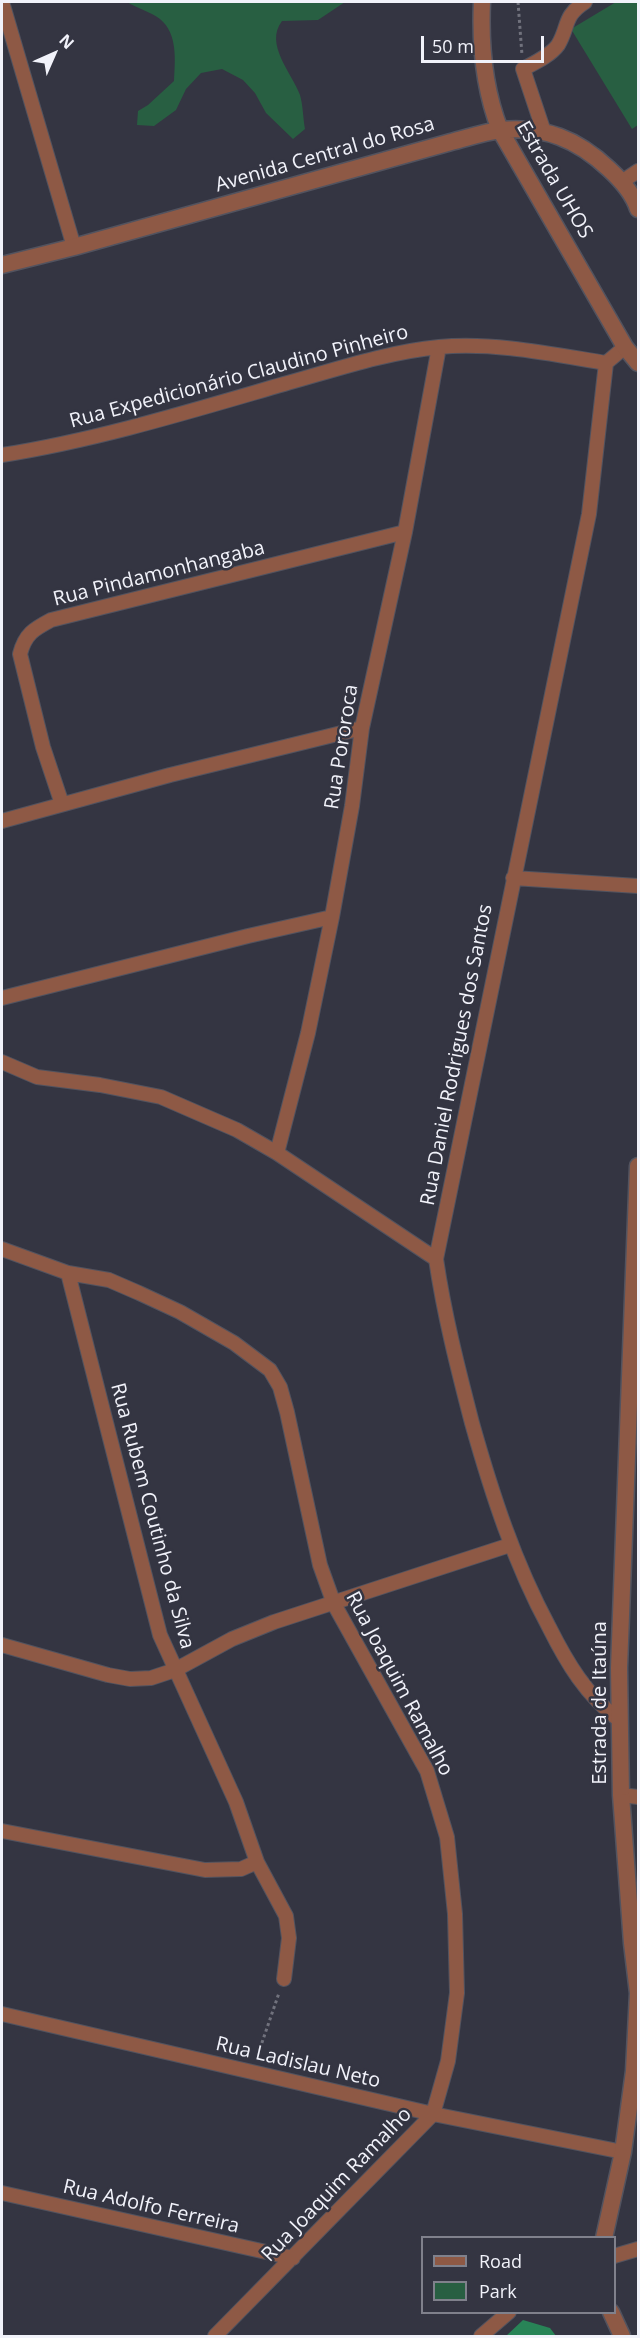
<!DOCTYPE html>
<meta charset="utf-8">
<style>
body{margin:0}
#map{position:relative;width:640px;height:2338px;overflow:hidden;background:#343542;font-family:"Open Sans",sans-serif}
canvas{display:block}
.frame{position:absolute;inset:0;border:3px solid #f1f2fa;pointer-events:none}
.legend{position:absolute;left:421px;top:2236px;width:195px;height:78px;box-sizing:border-box;background:#343542;border:2px solid #80818c;margin:0;padding:8px 10px;list-style:none;font-size:18px;color:#f1f2fa}
.legend li{display:flex;align-items:center;gap:12px;height:30px}
.legend b{width:30px;border:2px solid #80818c}
.north{position:absolute;left:24px;top:24px;width:60px;height:60px;-webkit-text-stroke:4px #343542;paint-order:stroke;rotate:45deg;font-size:16px;font-weight:700;line-height:24px;text-align:center;color:#f1f2fa}
.north::after{content:'';display:block;margin:auto;width:21px;height:27px;background:#f1f2fa;clip-path:polygon(50% 0,100% 100%,50% 72%,0 100%)}
.scale{position:absolute;left:421px;top:36px;width:123px;height:27px;box-sizing:border-box;border:3px solid #f1f2fa;border-top:0;padding-left:8px;font-size:18px;line-height:21px;white-space:nowrap;color:#f1f2fa;-webkit-text-stroke:4px #343542;paint-order:stroke}
</style>
<div id="map">
<canvas width="640" height="2338"></canvas>
<div class="frame"></div>
<ul class="legend">
<li><b style="height:8px;background:#8e5945"></b>Road</li>
<li><b style="height:16px;background:#285f42"></b>Park</li>
</ul>
<div class="north">N</div>
<div class="scale">50 m</div>
</div>
<script>
const g = document.querySelector('canvas').getContext('2d');
g.lineJoin = 'round';
function paint(path, color) { g.fillStyle = color; g.fill(path, 'evenodd'); }
function strokePath(path, color, width, dash) { g.strokeStyle = color; g.lineWidth = width; g.lineCap = dash ? 'butt' : 'round'; g.setLineDash(dash || []); g.stroke(path); }
function write(font, color, halo, rows, align = 'center') {
  g.font = font + ' "Open Sans",sans-serif'; g.lineWidth = 5; g.setLineDash([]); g.textBaseline = 'middle'; g.strokeStyle = halo; g.fillStyle = color; for (const [text, x, y, turn = 0] of rows) {
    g.save(); g.translate(x, y); g.rotate((+turn || 0) * Math.PI / 180); g.textAlign = isNaN(turn) ? turn : align; if (halo) g.strokeText(text, 0, 0); g.fillText(text, 0, 0); g.restore();
  }
}
paint(new Path2D(`
 M127 2H345L318 20 282 21C264 44 292 73 300 95 303 105 303 118 305 129L293 139 266 113 255 93 243 80 222 69 201 73 186 89 176 110 154 126 137 125 138 111 148 105 174 81C175 60 178 34 160 19 151 12 137 8 127 2Z
 M616 2H638V125L632 129 571 29Z`), '#285f42');
paint(new Path2D(`
 M523 2320 550 2328 556 2336H506Z`), '#288457');
const minor = new Path2D(`
 M2 2 74 247
 M544 132 523 69C534 63 550 56 558 45 569 27 563 16 585 2
 M623 181 638 171
 M606 363 589 514 436 1259C444 1314 458 1369 472 1423 492 1494 514 1562 549 1627 567 1663 586 1695 619 1720
 M2 455C97 440 191 411 284 384 334 370 387 352 439 347 495 342 551 354 606 363L625 347
 M62 804 43 747 20 654C25 634 34 629 51 620L405 532
 M2 821 170 775 362 728
 M513 878 638 886
 M2 998 248 936 332 917
 M2 1062 37 1077 100 1085 161 1097 237 1130 277 1153 436 1259
 M277 1153 308 1033 332 917 352 806 362 728 405 532 439 347
 M2 1249 68 1273 109 1280 139 1293 180 1312 234 1343 270 1370 280 1387 287 1412 320 1565 334 1604 427 1771 447 1837 455 1914 457 1993 448 2061 433 2114 215 2336
 M68 1273 160 1635 236 1802 257 1862 286 1916 289 1938 284 1979
 M2 1645 108 1675 130 1679 151 1678 175 1670 232 1639 274 1622 510 1545
 M621 1795 638 1797
 M2 1831 205 1870 241 1869 257 1862
 M2 2014 433 2114 623 2152
 M2 2193 293 2258
 M614 2256 638 2249
 M481 2336 509 2312`);
const tertiary = new Path2D(`
 M482 2C480 46 484 89 500 130L625 347 638 363
 M2 265 74 247 451 142C467 138 484 132 501 130 545 126 577 139 609 169 621 180 633 193 638 209
 M604 2238 623 2152 634 2071 638 1993 632 1943 621 1795 619 1668 638 1166
 M611 2312 622 2336`);
strokePath(minor, '#52535f', 16);
strokePath(tertiary, '#52535f', 19);
strokePath(new Path2D(`
 M518 2 522 55
 M256 2060 279 1993`), '#71727d', 3, [3, 3]);
strokePath(minor, '#8e5945', 14);
strokePath(tertiary, '#8e5945', 16);
write('20px', '#f1f2fa', '#343542', [
 ["Avenida Central do Rosa",325,155,-16],
 ["Estrada UHOS",554,180,60],
 ["Rua Expedicionário Claudino Pinheiro",239,377,-15],
 ["Rua Pindamonhangaba",159,574,-14],
 ["Rua Pororoca",342,747,-81],
 ["Rua Daniel Rodrigues dos Santos",457,1055,-79],
 ["Rua Rubem Coutinho da Silva",152,1516,75],
 ["Rua Joaquim Ramalho",399,1684,62],
 ["Estrada de Itaúna",600,1703,-90],
 ["Rua Ladislau Neto",298,2063,13],
 ["Rua Joaquim Ramalho",337,2185,-46],
 ["Rua Adolfo Ferreira",151,2207,13]
]);
</script>
